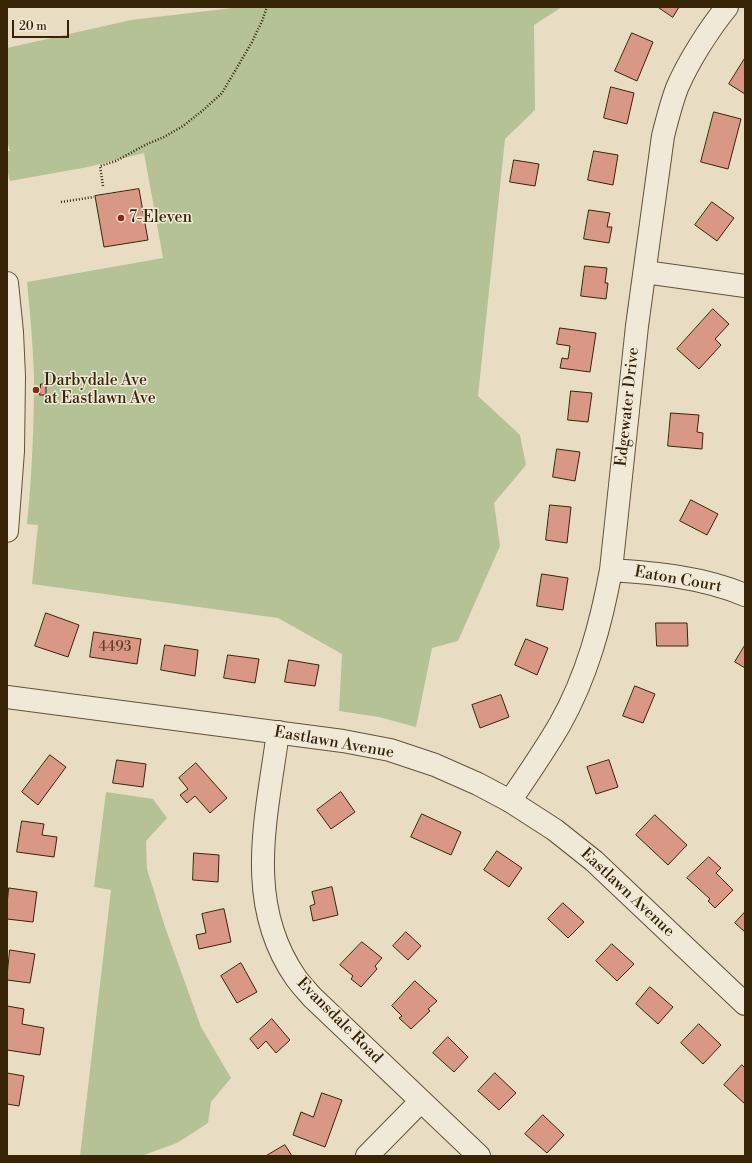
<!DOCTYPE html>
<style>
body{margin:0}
#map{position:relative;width:752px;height:1163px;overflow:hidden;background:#e8ddc3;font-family:"Libre Bodoni",serif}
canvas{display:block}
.frame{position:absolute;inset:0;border:8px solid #372407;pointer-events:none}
.scale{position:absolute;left:12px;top:20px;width:57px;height:18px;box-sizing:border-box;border:2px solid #372407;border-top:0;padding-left:5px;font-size:12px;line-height:14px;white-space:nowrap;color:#372407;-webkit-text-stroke:3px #f0e9d8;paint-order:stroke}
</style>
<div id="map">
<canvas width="752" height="1163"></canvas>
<div class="frame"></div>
<div class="scale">20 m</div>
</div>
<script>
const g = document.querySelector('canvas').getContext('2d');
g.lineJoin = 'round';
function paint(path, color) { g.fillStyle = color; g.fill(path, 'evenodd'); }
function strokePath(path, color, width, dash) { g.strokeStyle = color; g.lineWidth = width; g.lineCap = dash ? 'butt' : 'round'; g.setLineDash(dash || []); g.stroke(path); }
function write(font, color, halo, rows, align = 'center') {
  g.font = font + ' "Libre Bodoni",serif'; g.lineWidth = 3; g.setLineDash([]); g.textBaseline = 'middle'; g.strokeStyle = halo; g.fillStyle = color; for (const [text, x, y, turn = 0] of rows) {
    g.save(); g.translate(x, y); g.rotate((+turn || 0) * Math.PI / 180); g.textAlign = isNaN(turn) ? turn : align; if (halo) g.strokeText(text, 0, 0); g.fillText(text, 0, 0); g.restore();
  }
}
paint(new Path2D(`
 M241 7H562L534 25 535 110 505 139 478 396 520 435 526 465 494 503 500 546 458 641 432 648 416 727 379 717 339 711 342 654 278 618 32 584 38 525 27 524C32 475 34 426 34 377 33 345 30 313 27 282L163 258 144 153 88 167 10 181 7 170V151H10L7 140V48L131 20Z
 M106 792 153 799 167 818 146 841 147 869 165 927 201 1027 231 1078 211 1102 208 1123 177 1143 141 1156H80L111 890 94 887Z`), '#b4c295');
const building = new Path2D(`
 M658 7H679L673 17Z
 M632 33 653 42 637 81 615 71Z
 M745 58V94L729 84Z
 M611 87 634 93 627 124 604 118Z
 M714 112 741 119 728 169 701 162Z
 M594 151 618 155 613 185 588 180Z
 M514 160 539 164 535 186 510 182Z
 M139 189 148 240 104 247 95 196Z
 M712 202 734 218 717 241 695 225Z
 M589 210 610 213 607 227H612L609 243 584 239Z
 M585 266 607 268 605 283H608L606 299 581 296Z
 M713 309 729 324 715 339 721 345 699 369 677 349Z
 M560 328 596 333 590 372 560 368 562 358 568 359 570 346 557 344Z
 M41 384H46V395H40Z
 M571 391 592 393 588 422 568 420Z
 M671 413 699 415 697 432 703 433 702 449 668 446Z
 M557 449 580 452 575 481 553 477Z
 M691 500 718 514 707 535 680 521Z
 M550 505 571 507 567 543 546 540Z
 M542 574 568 578 563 610 537 606Z
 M46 613 79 625 68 657 35 646Z
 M656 623H687L688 646H657Z
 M94 632 141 639 137 664 90 657Z
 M526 639 548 648 537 675 515 665Z
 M165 645 198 650 195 676 161 670Z
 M745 645V668L735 662Z
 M228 655 259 659 255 683 224 678Z
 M289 660 319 665 315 686 285 682Z
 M635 686 655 694 643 723 623 716Z
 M501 695 509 717 480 728 472 705Z
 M50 755 66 767 38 805 22 792Z
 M117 760 146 764 143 787 113 783Z
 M609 760 618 787 596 794 587 767Z
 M196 763 227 798 210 813 195 796 187 803 180 795 188 789 179 778Z
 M341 792 355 812 331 829 317 810Z
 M422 814 461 832 451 855 411 837Z
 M655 815 687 845 668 865 636 835Z
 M22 821 44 824 42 835 57 837 54 857 17 852Z
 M497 851 522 868 509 887 484 870Z
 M194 853 219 855 218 882 193 880Z
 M709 857 721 868 716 873 733 890 715 908 708 901 710 899 687 878Z
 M332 887 338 915 313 921 310 906 315 904 312 892Z
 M9 888 37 892 33 922 7 919V906Z
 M563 903 584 922 568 938 548 919Z
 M224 909 231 942 199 949 196 935 206 933 202 914Z
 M745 912V932L735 923Z
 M406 932 421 946 408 960 393 946Z
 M362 942 382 958 375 966 377 969 361 987 351 979 353 976 340 965Z
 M612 944 634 964 617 981 596 961Z
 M10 950 35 954 30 983 7 980Z
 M241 963 257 992 237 1003 221 976Z
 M415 981 437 1001 428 1009 430 1011 411 1029 399 1018 402 1016 392 1006Z
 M650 987 673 1007 658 1024 636 1004Z
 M7 1006 24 1009 22 1024 44 1028 40 1055 7 1050Z
 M272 1019 290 1040 276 1053 266 1041 258 1049 250 1039Z
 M699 1024 721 1045 703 1064 681 1043Z
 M448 1037 468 1057 454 1072 433 1053Z
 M742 1065 745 1068V1104L724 1085Z
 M7 1073 24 1076 19 1106 7 1104Z
 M495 1073 516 1093 499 1110 478 1091Z
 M322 1093 342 1100 325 1147 293 1135 301 1112 313 1117Z
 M543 1115 564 1135 547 1153 525 1134Z
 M285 1145 292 1156H266Z`);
paint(building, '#d99886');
strokePath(building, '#372407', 1);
const minor = new Path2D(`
 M645 272 745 286
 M611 570C656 573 702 577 745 595
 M278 732C267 816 243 902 296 978 301 985 307 991 312 997L479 1156
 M510 801C527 776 545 750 560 724 587 676 601 624 611 570L637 326 663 136C667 120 671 104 677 88 688 62 709 29 727 7
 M367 1156 421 1101`);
const tertiary = new Path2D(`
 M7 283 12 332 14 376 13 451 7 531
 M7 697 343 741 390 750 435 765 478 784 510 801 555 830 594 861 745 1004`);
strokePath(minor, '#635236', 24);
strokePath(tertiary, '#635236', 24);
strokePath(new Path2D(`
 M103 186 100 166 116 161 145 145 164 137 183 126 202 111 222 93 252 42 262 21 267 7
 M61 202 94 197`), '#372407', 2.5, [1, 2]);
strokePath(minor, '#f0e9d8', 22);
strokePath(tertiary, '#f0e9d8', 22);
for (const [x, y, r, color] of [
 [121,218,4,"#8f2418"],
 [36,390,4,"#8f2418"]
]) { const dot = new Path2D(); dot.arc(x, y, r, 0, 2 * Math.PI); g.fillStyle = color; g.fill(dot); strokePath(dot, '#f0e9d8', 1.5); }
write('14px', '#604127', null, [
 ["4493",115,648]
]);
write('16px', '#372407', '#f0e9d8', [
 ["7-Eleven",129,218],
 ["Darbydale Ave",44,381],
 ["at Eastlawn Ave",44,399]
], 'left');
write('16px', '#372407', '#f0e9d8', [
 ["Edgewater Drive",628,407,-84],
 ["Eaton Court",678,580,10],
 ["Eastlawn Avenue",334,743,10],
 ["Eastlawn Avenue",627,893,43],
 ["Evansdale Road",339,1021,45]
]);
</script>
